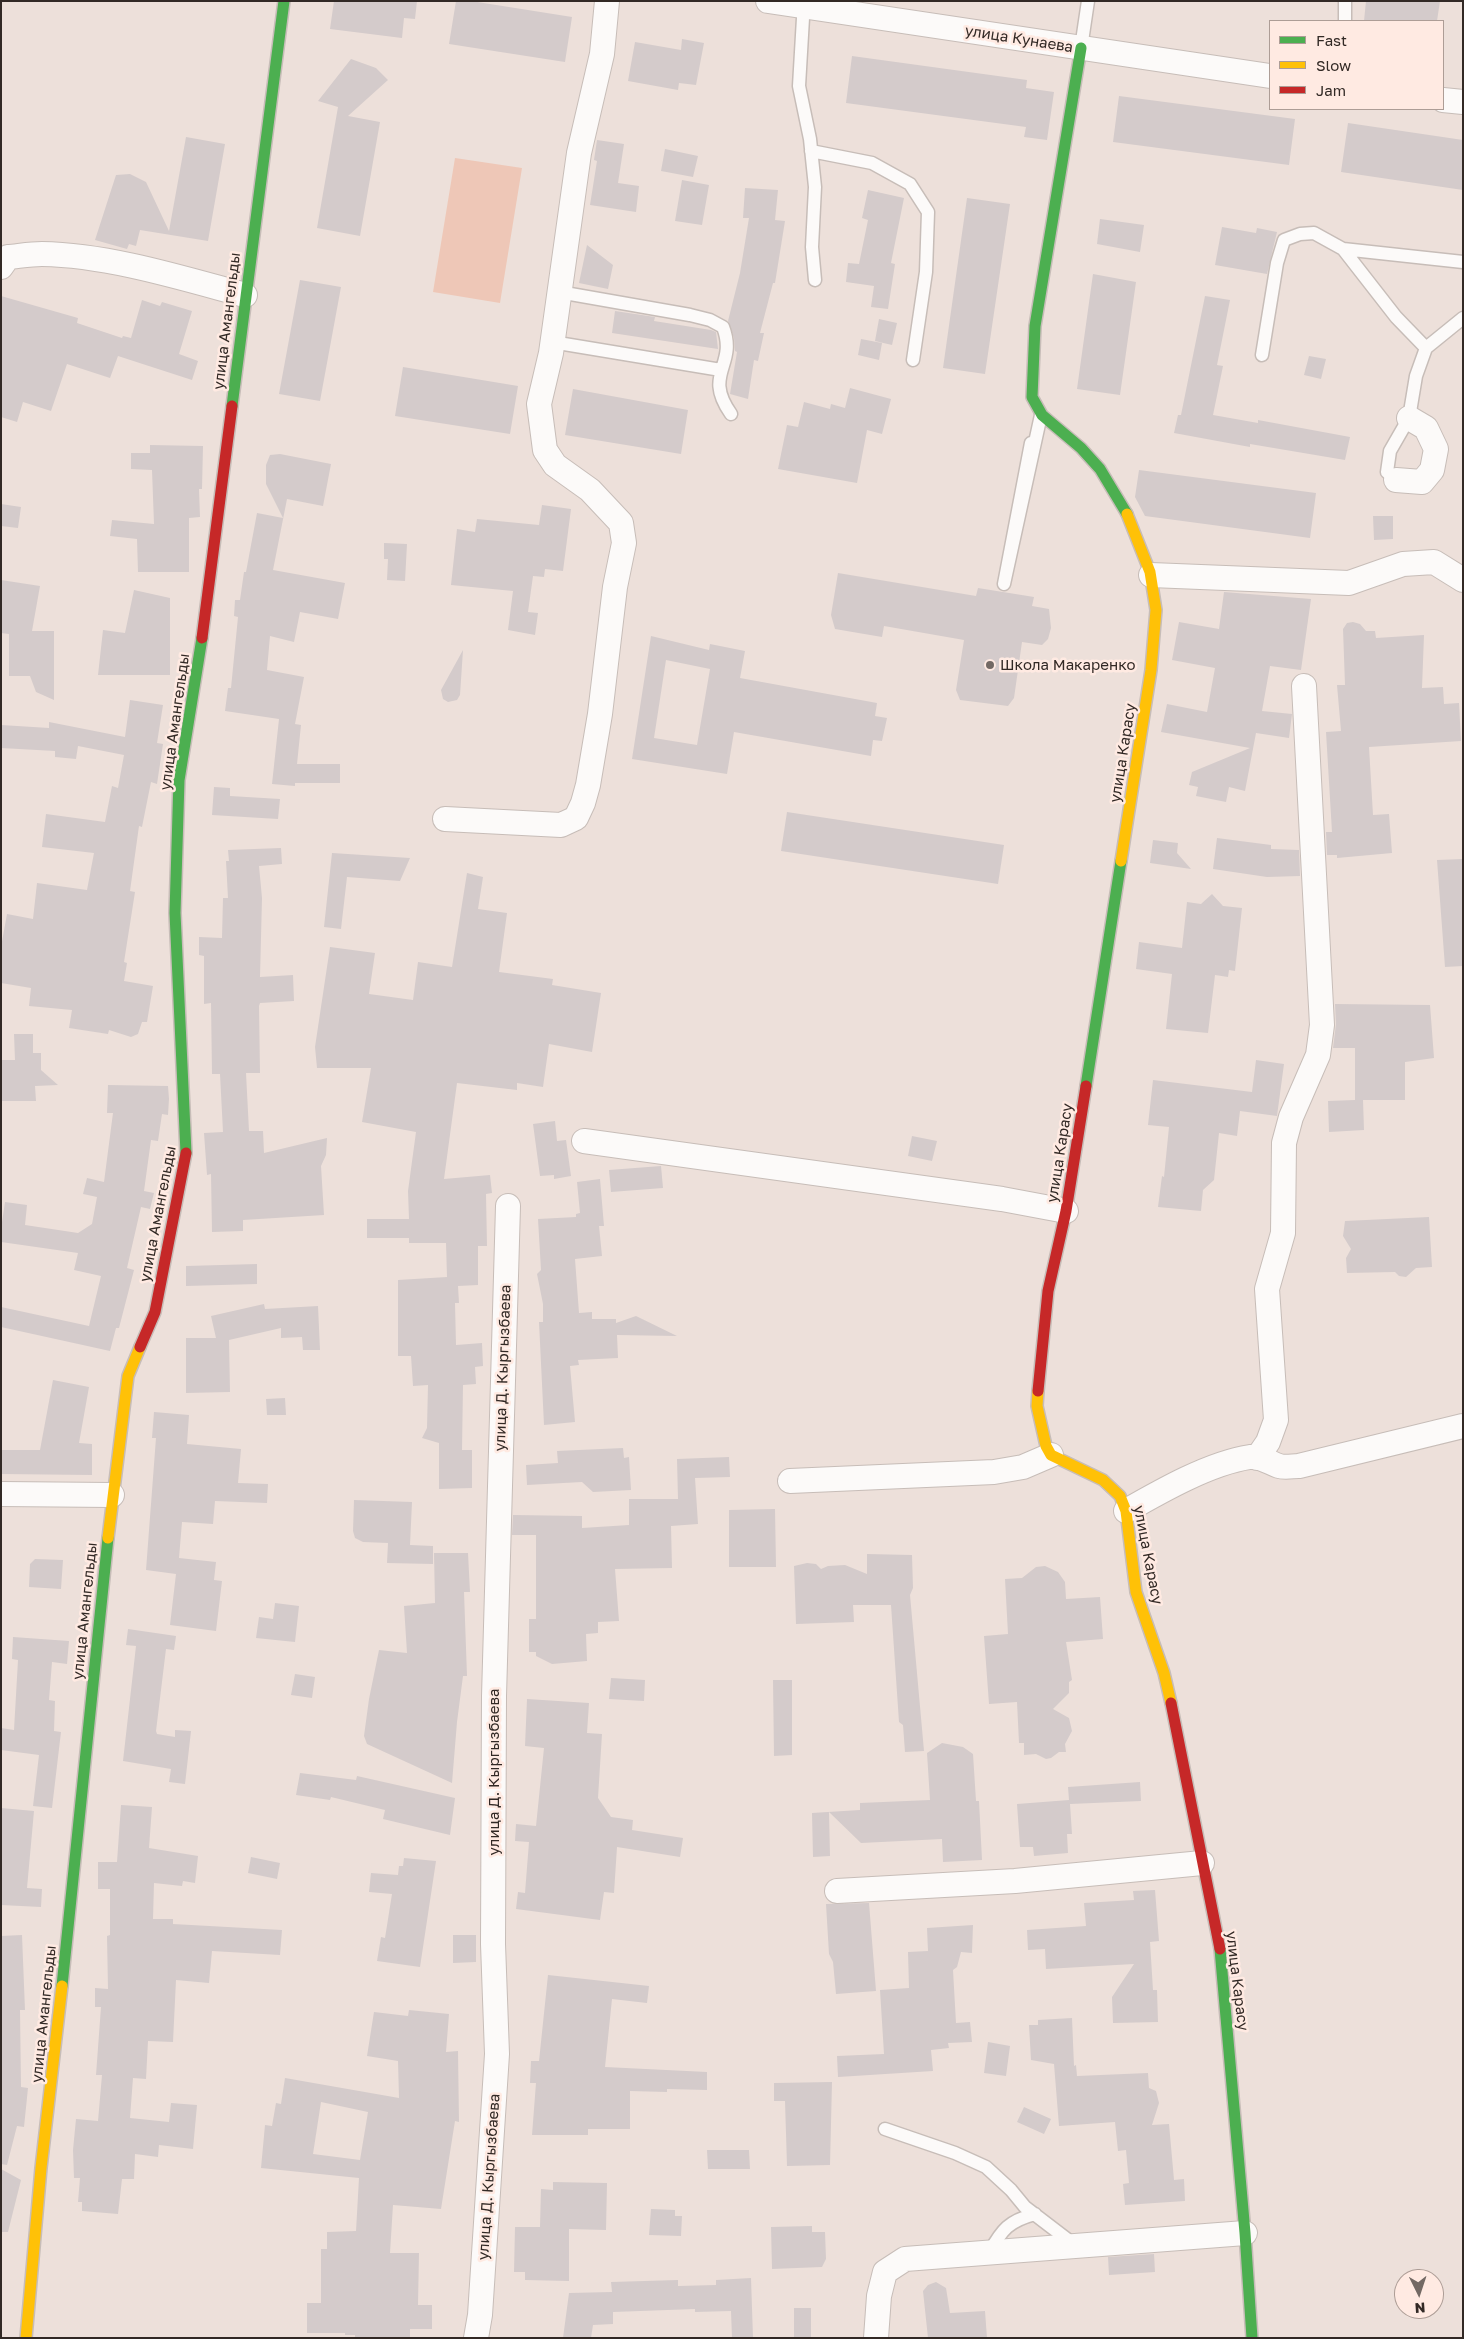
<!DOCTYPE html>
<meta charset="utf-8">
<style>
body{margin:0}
#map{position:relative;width:1464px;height:2339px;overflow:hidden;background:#ede0da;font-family:"Golos Text",sans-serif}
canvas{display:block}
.frame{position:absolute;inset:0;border:2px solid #322925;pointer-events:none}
.legend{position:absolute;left:1269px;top:20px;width:175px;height:90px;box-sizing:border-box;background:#ffeae2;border:1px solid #ad9d96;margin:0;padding:6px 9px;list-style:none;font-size:15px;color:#322925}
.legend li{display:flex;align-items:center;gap:10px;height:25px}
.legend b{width:25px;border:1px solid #ad9d96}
.north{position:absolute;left:1394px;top:2269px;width:50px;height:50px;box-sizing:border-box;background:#ffeae2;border:1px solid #ad9d96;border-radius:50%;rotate:176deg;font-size:14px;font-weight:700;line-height:20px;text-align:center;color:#322925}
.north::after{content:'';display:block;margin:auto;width:18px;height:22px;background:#736964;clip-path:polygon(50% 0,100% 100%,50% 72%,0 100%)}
</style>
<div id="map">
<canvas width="1464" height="2339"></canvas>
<div class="frame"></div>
<ul class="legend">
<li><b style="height:6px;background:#4caf50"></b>Fast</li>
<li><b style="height:6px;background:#ffc107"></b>Slow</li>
<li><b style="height:6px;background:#c62828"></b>Jam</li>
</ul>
<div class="north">N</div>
</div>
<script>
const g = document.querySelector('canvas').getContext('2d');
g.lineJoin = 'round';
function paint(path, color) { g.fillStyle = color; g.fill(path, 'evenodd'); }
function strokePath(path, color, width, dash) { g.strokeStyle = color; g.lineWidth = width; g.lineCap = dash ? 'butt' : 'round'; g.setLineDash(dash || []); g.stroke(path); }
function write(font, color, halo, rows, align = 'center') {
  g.font = font + ' "Golos Text",sans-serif'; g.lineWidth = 5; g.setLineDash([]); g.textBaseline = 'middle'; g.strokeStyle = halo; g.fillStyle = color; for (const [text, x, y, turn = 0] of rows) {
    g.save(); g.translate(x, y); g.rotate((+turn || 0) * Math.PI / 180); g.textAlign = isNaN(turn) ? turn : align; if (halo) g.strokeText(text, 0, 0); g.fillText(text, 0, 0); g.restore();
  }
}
paint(new Path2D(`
 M455 158 522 168 500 303 433 292Z`), '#eec7b7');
paint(new Path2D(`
 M334 1H417L415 19 404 18 402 38 330 29Z
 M456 1H471L572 17 565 62 449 44Z
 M1366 1H1440L1437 21H1364Z
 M682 39 704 43 696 85 679 83 678 90 628 81 635 42 681 50Z
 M852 56 1027 80 1026 88 1054 92 1047 140 1024 137 1026 127 846 103Z
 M351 59 376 68 388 80 348 116 380 122 360 236 317 228 338 107 318 101Z
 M1119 96 1295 119 1289 165 1113 142Z
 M1348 123 1463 140V190L1341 172Z
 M186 137 225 144 208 241 140 230 136 246 129 244 127 249 95 240 116 175 130 174 146 182 169 231Z
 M597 140 624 144 618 183 639 186 636 212 590 205 597 161 594 160Z
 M665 149 698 156 693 177 661 171Z
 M682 180 709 185 702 225 675 221Z
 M745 188 778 190 775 220 785 221 775 283H773L760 333H764L758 361 754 360 748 399 730 394 737 352 735 351 734 338 728 321 740 273 749 218H743Z
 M868 190 904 198 891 263 895 264 888 309 871 307 874 286 846 282 848 263 859 264 868 220 862 218Z
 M967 198 1010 204 985 374 943 368Z
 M1100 219 1144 225 1140 252 1097 244Z
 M1222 227 1256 233 1257 228 1277 232 1267 274 1215 265Z
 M587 245 613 265 608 289 579 283Z
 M1093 274 1136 282 1120 395 1077 389Z
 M300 280 341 287 320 401 279 394Z
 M1 296 78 318 77 323 122 338 123 336 131 338 142 300 160 306 162 302 192 311 179 354 198 361 192 380 118 356 110 378 67 364 51 411 23 402 17 422 1 417Z
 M1205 296 1230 300 1217 365 1223 366 1213 415 1258 423V420L1350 437 1345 460 1250 444V447L1174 433 1178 415H1181Z
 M615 311 655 317 654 321 711 330 716 332 718 349 612 333Z
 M879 319 897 323 892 345 875 341Z
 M861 339 882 343 879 360 858 355Z
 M1309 356 1326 359 1321 379 1304 375Z
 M403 367 518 386 510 434 395 416Z
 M850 388 891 399 882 434 867 430 857 483 778 469 787 425 798 427 804 402 830 409 831 404 845 408Z
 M573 389 688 410 681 454 565 435Z
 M150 445 203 446 202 489H199L200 517 189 518V572H138L137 539 110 536 112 520 154 524 152 470 131 469V453H150Z
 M280 454 331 464 323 506 287 499 273 570 345 583 338 619 300 612 294 642 270 636 267 670 304 677 295 724 301 725 297 764H340V783H295V786L272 784 279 719 225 711 228 688H231L238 617 234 616 235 600H240L244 572H246L257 513 283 518 266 484V465L270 455Z
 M1139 470 1316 493 1310 538 1145 516 1135 497Z
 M1 504 21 507 18 528 1 526Z
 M542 505 571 509 563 571 545 569 544 577 533 576 528 612 538 613 535 635 508 630 513 591 451 585 457 529 475 532 477 519 539 525Z
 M1373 516H1393V539L1374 540Z
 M384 543 407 544 405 581 387 580 388 559H384Z
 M838 573 976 596 978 588 1034 597 1032 606 1049 609 1051 628 1048 639 1042 645 1022 642 1014 698 1008 706 960 700 956 690 964 640 884 626 882 637 835 629 831 615Z
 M1 580 40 586 32 631H54V700L36 692 30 676H9V634L1 633Z
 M134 590 170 598V675H98L103 630 125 633Z
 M1224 592 1311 599 1301 670 1270 666 1262 711 1292 714 1289 738 1256 733 1245 791 1229 787 1226 802 1196 796 1198 787 1189 785 1192 772 1250 748 1161 732 1167 704 1207 712 1215 668 1172 660 1179 622 1219 629Z
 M1353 622 1360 624 1366 631H1375L1376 638 1424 635 1422 688 1443 687 1444 704 1459 703 1461 741 1369 747 1373 815 1389 814 1392 853 1337 858V855H1327L1326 832H1332L1326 732 1341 731 1337 685H1345L1343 629 1347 623Z
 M651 636 709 650 710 644 745 651 740 678 877 703 875 716 887 718 882 741 873 740 871 756 734 732 727 774 632 759ZM666 660 710 669 697 745 654 738Z
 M463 650 460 695 457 700 448 702 443 699 441 690Z
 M130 700 163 705 157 743 163 744 157 784 151 782 142 827 139 826 130 891 135 892 124 962 127 963 124 981 153 986 147 1022H142L138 1034 131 1037 109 1030 108 1034 69 1028 72 1010 29 1006 31 988 1 983V947L7 914 33 919 37 883 87 890 94 853 42 847 46 814 105 822 112 786 118 788 124 755 78 746 76 759 55 757V751L1 748V725L49 728V722L125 737Z
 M214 787 230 788V796L280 799 278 819 212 815Z
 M787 812 1004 845 998 884 781 851Z
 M1217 838 1271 845V849L1299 850 1300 876 1267 877 1213 869Z
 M1153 840 1178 843 1177 853 1191 869 1150 863Z
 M281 848 282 864 259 866 262 898 260 977 293 975 294 1001 260 1003 259 1006 260 1073H246L249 1131H263L264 1153 327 1138 326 1155 321 1166 324 1215 243 1220V1231L212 1232 211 1174 207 1175 204 1133 223 1132 220 1074H212L211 1003 204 1004V956L199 955V937L222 938 223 898H228L226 861H229L228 850Z
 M332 853 410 858 400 881 347 877 341 929 324 927Z
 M1463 859V966L1445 967 1437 860Z
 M467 873 483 877 478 909 507 913 499 972 553 979 552 985 601 993 592 1052 549 1044 543 1087 517 1083V1090L457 1083 444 1179 490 1175 492 1193 486 1194 487 1246H478V1285L458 1286 459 1303H455L456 1345 482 1343 483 1366 475 1367 476 1384 463 1385 462 1450H472V1488L439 1489V1443L422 1438 427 1428 428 1385 413 1386 411 1356H398V1280L447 1277 446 1243H409V1238H367V1219H409L408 1191 416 1132 362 1122 371 1068H317L315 1047 330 947 375 953 369 994 413 1000 418 962 452 967Z
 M1212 894 1223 906 1242 908 1235 971 1229 970 1228 977 1215 975 1208 1033 1166 1029 1172 974 1136 969 1139 942 1182 948 1187 902 1201 904Z
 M1335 1004 1430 1005 1434 1058 1405 1062V1100H1363L1364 1130 1329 1132 1328 1101 1355 1100V1048H1333L1336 1024Z
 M14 1034H33V1053H41V1070L58 1085 35 1086 36 1101H1V1060H15Z
 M1256 1060 1284 1064 1277 1116 1240 1111 1237 1136 1219 1133 1214 1180 1203 1190 1201 1211 1158 1207 1162 1176 1164 1177 1169 1127 1148 1125 1153 1080 1252 1092Z
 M108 1085 168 1086 169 1099 168 1115 162 1114 158 1141 151 1140 144 1191 154 1193 150 1209 141 1207 127 1268 134 1270 119 1328H116L110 1351 1 1327V1307L89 1326 101 1276 74 1270 78 1253 1 1242V1229L5 1202 27 1205 25 1225 78 1233 92 1224 97 1197 83 1194 87 1178 104 1182 113 1113H107Z
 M555 1121 557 1141 566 1140 571 1176 554 1179V1175L540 1176 533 1124Z
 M912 1136 937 1141 932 1161 908 1156Z
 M661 1166 663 1188 611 1192 609 1170Z
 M600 1179 604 1226H599L602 1256 575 1259 579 1313 592 1312V1319H616V1323L636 1316 677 1336 617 1335 618 1358 578 1360 579 1365 570 1366 575 1422 544 1425 539 1322H543V1304L537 1274 541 1270 538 1219 576 1217V1214L580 1213 577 1182Z
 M1429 1217 1432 1267 1416 1268 1406 1277 1399 1276 1395 1272 1347 1273 1346 1258 1351 1249 1343 1236 1345 1221Z
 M257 1264V1284L186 1286V1266Z
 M264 1304 265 1309 318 1306 320 1350H303L302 1337 281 1338V1328L229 1340 230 1392 186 1393V1338H216L211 1316Z
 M53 1380 89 1387 79 1443 92 1444V1475L1 1474V1450H40Z
 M285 1398 286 1415H267L266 1399Z
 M154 1412 189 1415 187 1444 241 1449 238 1483 268 1484 267 1503 215 1501 213 1524 182 1522 179 1558 216 1562 214 1580 222 1581 216 1631 170 1625 176 1574 146 1570 156 1438H152Z
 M623 1448 624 1458 629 1457 631 1490 593 1492 582 1482 527 1485 526 1465 558 1463 557 1451Z
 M729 1457 730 1477 695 1478 698 1524 671 1526 672 1568 615 1569 619 1621 598 1622V1633L586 1634 587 1661 552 1664 536 1656V1652H529V1619H536V1535H512L513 1515 582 1516V1528L629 1525V1499H678L677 1459Z
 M354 1500 412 1502 410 1545 433 1546V1564L387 1563 388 1543 363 1542 355 1538 353 1531Z
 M775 1509 776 1567H729V1510Z
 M434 1553H468L470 1592H464L467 1676H463L457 1722 452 1783 367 1744 364 1736 369 1699 379 1650 407 1653 404 1606 435 1603Z
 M867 1554 912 1555 913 1588 910 1595 924 1751 905 1752 903 1725 899 1722 891 1605H853L854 1622 796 1624 794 1566 807 1563 816 1564 821 1569 828 1566 845 1565 867 1574Z
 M35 1559 63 1560 61 1589 29 1587 30 1564Z
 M1045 1566 1058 1572 1065 1582 1066 1599 1100 1597 1103 1639 1066 1642 1072 1680 1069 1682V1693L1053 1709 1069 1718 1072 1731 1065 1744 1066 1752H1059L1051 1758 1046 1759 1036 1754 1024 1755V1743H1019L1017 1702 989 1704 984 1636 1008 1634 1005 1579 1022 1578 1036 1567Z
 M275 1603 299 1606 295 1642 256 1638 259 1617 273 1619Z
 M128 1629 176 1636 174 1650 166 1649 156 1731 157 1734 175 1737V1730L191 1731 185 1784 169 1782 171 1769 123 1761 136 1646 126 1645Z
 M13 1637 69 1641 67 1664 52 1662 49 1700 55 1701 54 1731 61 1732 52 1808 33 1806 39 1755 1 1750V1728L14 1730 18 1660 12 1659Z
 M295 1674 315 1677 312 1698 291 1695Z
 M611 1678 645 1680 644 1701 609 1699Z
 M773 1680H792V1755L774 1756Z
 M527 1699 589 1703 587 1733 602 1734 598 1798 611 1817 633 1820 632 1830 683 1838 680 1857 617 1847 614 1893 604 1892 600 1920 516 1909 518 1892 525 1893 529 1842 515 1841 516 1824 536 1826 544 1748 525 1746Z
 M942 1743 963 1747 973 1754 976 1801H979L982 1860 943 1862 942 1839 861 1843 829 1812 830 1856 813 1857 812 1813 860 1810V1803L930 1800 927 1753Z
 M300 1773 356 1780 357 1776 455 1798 450 1835 383 1819 385 1810 331 1797 330 1800 296 1795Z
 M1140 1782 1141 1801 1070 1804 1072 1834H1067L1068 1853 1034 1856 1033 1847H1020L1017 1804 1069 1800 1068 1787Z
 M121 1805 152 1807 149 1848 198 1856 195 1883 183 1881 182 1886 154 1883 153 1919H173V1924L282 1930 280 1955 212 1951 209 1983 176 1980 173 2042 148 2041 146 2079 133 2078 130 2118 169 2122 171 2103 197 2105 193 2149 159 2145 158 2157 135 2154 134 2179H122L118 2214 82 2211V2202H78L80 2178H74L73 2150 76 2119 98 2121 102 2075H96L101 2007H95V1988L108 1989 107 1936 110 1935V1889H98V1862H117Z
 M1 1808 34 1811 27 1888 42 1889 41 1907 1 1905Z
 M251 1857 280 1863 277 1879 248 1873Z
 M404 1858 436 1861 420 1967 377 1961 381 1937 385 1938 392 1894 369 1892 371 1873 398 1875 399 1866H403Z
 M1155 1890 1159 1941 1150 1942 1153 1990H1157L1158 2022 1113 2023 1112 1997 1134 1964 1046 1969 1045 1949 1028 1950 1027 1930 1086 1926 1084 1903 1134 1900 1133 1891Z
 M869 1903 876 1991 836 1994 833 1962 829 1954 826 1904Z
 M973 1925 972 1953 961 1952 957 1967 953 1970 956 2023 970 2022 972 2042 948 2043 949 2048 931 2050 933 2071 838 2077 837 2056 884 2054 880 1990 909 1988 908 1952 928 1951 927 1928Z
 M22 1935 25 2010H20L21 2087 28 2088 24 2127 17 2126 7 2165 1 2164V1936Z
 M453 1935H476V1962L453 1963Z
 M548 1975 649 1986 647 2003 612 1999 605 2067 707 2072V2090L667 2089V2092L630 2091V2129H588V2135H532L536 2083H530L531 2061H539Z
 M409 2010 449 2014 446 2052 458 2051 459 2122 455 2121 441 2209 393 2205 390 2253H419L418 2305H432V2329H410V2338H355V2335H345V2333H307V2303H321V2249H327V2232L356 2231 359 2178 261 2168 265 2125 272 2126 276 2103 281 2104 285 2078 399 2098 398 2061 367 2056 374 2012 408 2016ZM321 2102 368 2112 360 2160 313 2154Z
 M1072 2018 1074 2066 1076 2065 1077 2076 1148 2073 1149 2088 1156 2091 1159 2103 1152 2125 1169 2124 1174 2180 1184 2179 1185 2201 1125 2205 1123 2184 1129 2183 1126 2150 1118 2151 1115 2122 1059 2126 1054 2064 1031 2060 1029 2025H1038V2020Z
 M988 2042 1010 2046 1006 2076 984 2073Z
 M832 2082 830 2165 787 2166 785 2101H774V2083Z
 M1024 2107 1051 2119 1044 2134 1017 2122Z
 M707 2150H749L750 2169H708Z
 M1 2169 21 2180 8 2232H1Z
 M553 2182 607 2183 606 2230 569 2229V2281L525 2280V2272H514L515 2227H540L541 2189 553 2190Z
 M651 2209 675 2210V2216H682L681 2236 649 2235Z
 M812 2226V2232H825L826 2259 822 2267 772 2269 771 2227Z
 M1154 2254 1155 2272 1109 2275 1108 2257Z
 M751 2278 753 2338H732L731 2311 695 2312V2309L613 2312V2324L593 2325 591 2338H563L569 2293 612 2292 611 2282 678 2280V2286L716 2285V2280Z
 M936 2282 946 2288 950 2313 985 2311 987 2338H928L923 2291 928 2285Z
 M794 2308H811V2338H794Z`), '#d4cbcb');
const lane = new Path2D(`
 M804 1 799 86 810 139 815 187 812 247 815 280
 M1345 21V1
 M1081 48 1088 1
 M811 151 872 163 910 184 928 212 926 272 913 360
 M1343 249 1463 262
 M559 292 690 315 710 320 723 327C738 366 702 373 731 414
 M552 342 721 370
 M1262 355 1277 263 1284 240 1300 234 1314 233 1343 249 1396 317 1426 348
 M1031 443 1004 584 1041 415
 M1396 480 1387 472 1390 451 1409 418 1416 376 1426 348 1463 318
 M885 2129 955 2153 986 2167 1011 2190 1025 2207 1076 2246
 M989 2253C1002 2229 1009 2221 1035 2214`);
const street = new Path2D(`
 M768 1 1270 76
 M1443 100 1463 102
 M1 267 8 257C19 256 31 254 42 254 108 255 182 278 245 295
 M1396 480 1422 482 1432 470 1436 449 1426 428 1409 418
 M1151 575 1349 583 1403 564 1434 562 1463 580
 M445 819 561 825 576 818 583 803 588 785 600 714 615 587 624 543 621 523 590 490 555 465 545 450 539 404 551 353 579 153 602 54 607 1
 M584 1141 1002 1199 1066 1211
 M1257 1458 1268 1442 1276 1420 1267 1289 1283 1233 1284 1143 1291 1117 1318 1055 1322 1025 1304 686
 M790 1481 994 1472 1023 1467 1051 1455
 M1 1494 112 1495
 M1126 1511C1161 1491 1210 1463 1250 1457 1261 1456 1270 1463 1279 1466 1285 1468 1293 1466 1299 1466L1463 1426
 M837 1891 1015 1881 1202 1863
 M476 2338 480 2315 497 2054 493 1944 494 1696 508 1206
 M876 2338 879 2296 885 2272 905 2259 1245 2233`);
const fast = new Path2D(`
 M1081 48 1035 326 1032 397 1042 415 1081 448 1100 469 1127 514
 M232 406 284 1
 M1086 1086 1121 861
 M186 1153 175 913 179 780 202 638
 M1220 1949 1245 2233 1252 2338
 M62 1986 108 1538`);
const slow = new Path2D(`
 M1121 861 1151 670 1156 610 1150 572 1127 514
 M1038 1391 1037 1406 1046 1446 1051 1455 1103 1480 1120 1496 1126 1511 1136 1592 1164 1673 1171 1703
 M108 1538 128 1376 140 1347
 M26 2338 41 2168 62 1986`);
const jam = new Path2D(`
 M202 638 232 406
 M140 1347 155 1312 186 1153
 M1038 1391 1048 1291 1066 1211 1086 1086
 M1171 1703 1220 1949`);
strokePath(lane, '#c7bdb8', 15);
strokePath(street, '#c7bdb8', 26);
strokePath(fast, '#c7bdb8', 14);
strokePath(slow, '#c7bdb8', 14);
strokePath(jam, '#c7bdb8', 14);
strokePath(lane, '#fcfaf9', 12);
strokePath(street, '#fcfaf9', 24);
strokePath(fast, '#4caf50', 11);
strokePath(slow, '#ffc107', 11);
strokePath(jam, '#c62828', 11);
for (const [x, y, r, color] of [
 [990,665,5,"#736964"]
]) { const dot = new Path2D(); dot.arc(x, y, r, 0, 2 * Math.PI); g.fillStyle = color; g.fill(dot); strokePath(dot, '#ffeae2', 2); }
write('15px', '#322925', '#ffeae2', [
 ["улица Кунаева",1019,39,9],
 ["улица Амангельды",227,321,-83],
 ["улица Амангельды",175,722,-82],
 ["улица Карасу",1123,753,-81],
 ["улица Карасу",1060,1153,-81],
 ["улица Амангельды",158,1214,-79],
 ["улица Д. Кыргызбаева",503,1368,-88],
 ["улица Карасу",1148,1555,79],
 ["улица Амангельды",85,1611,-84],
 ["улица Д. Кыргызбаева",494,1772,-90],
 ["улица Карасу",1237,1981,83],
 ["улица Амангельды",44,2014,-84],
 ["улица Д. Кыргызбаева",489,2177,-86]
]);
write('15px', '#322925', '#ffeae2', [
 ["Школа Макаренко",1000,665]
], 'left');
</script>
